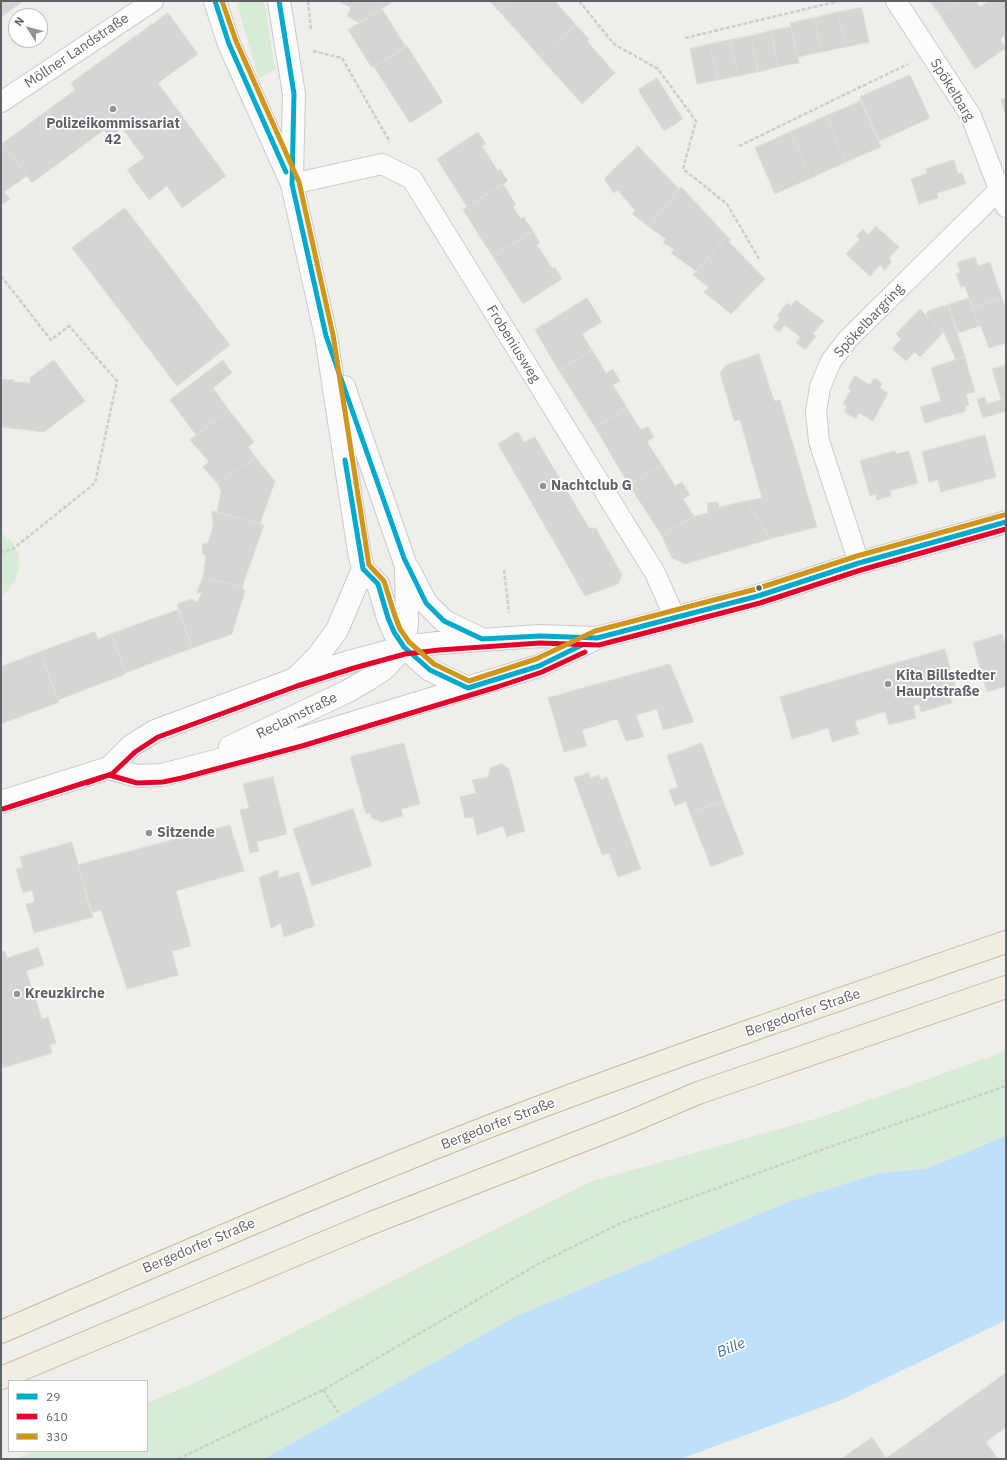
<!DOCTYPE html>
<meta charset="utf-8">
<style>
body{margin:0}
#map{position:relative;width:1007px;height:1460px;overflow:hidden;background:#efeeea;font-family:"IBM Plex Sans",sans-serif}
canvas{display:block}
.frame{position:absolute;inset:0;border:2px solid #5f6368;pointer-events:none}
.legend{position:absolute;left:8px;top:1380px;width:140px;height:72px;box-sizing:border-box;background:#fff;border:1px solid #bfc1c3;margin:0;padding:5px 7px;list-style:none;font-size:12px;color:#5f6368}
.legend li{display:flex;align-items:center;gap:8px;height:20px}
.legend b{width:20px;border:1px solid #bfc1c3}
.north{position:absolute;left:8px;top:8px;width:40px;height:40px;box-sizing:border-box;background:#fff;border:1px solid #bfc1c3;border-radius:50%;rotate:306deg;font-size:11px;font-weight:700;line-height:16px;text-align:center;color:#5f6368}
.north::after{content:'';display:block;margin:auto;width:14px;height:18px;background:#919496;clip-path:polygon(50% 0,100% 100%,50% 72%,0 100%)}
</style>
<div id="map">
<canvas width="1007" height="1460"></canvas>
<div class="frame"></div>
<ul class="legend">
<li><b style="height:5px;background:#00a9ce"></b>29</li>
<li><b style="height:5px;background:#e4002b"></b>610</li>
<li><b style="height:5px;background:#d1951a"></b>330</li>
</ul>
<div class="north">N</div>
</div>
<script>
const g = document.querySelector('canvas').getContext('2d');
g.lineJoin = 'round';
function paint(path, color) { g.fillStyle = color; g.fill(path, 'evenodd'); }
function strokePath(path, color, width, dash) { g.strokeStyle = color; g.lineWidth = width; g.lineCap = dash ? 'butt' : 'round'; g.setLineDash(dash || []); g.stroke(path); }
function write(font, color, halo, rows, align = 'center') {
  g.font = font + ' "IBM Plex Sans",sans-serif'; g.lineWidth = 3.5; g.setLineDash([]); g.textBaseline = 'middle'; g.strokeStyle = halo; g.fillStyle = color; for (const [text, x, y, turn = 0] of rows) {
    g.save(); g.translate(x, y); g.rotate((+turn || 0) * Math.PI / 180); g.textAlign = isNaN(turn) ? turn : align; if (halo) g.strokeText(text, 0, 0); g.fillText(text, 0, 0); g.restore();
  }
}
paint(new Path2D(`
 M236 1H264L275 69 259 79Z
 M1 533C4 535 8 538 11 541 26 559 19 584 1 596Z
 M1006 1051V1136L924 1169 879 1173 788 1202 514 1317 264 1459H16L35 1451H147V1403L203 1379 422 1266 590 1182 822 1117Z`), '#d8ebd6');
paint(new Path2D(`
 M1006 1136V1320L841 1400 680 1459H264L514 1317 788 1202 879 1173 925 1169Z`), '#bfe0f9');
const building = new Path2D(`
 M1 1H23L1 17Z
 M338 1H394L359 23 347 16 351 8Z
 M490 1H509L499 11Z
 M509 1H555L576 25 540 57 499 11Z
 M930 1H961L940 15Z
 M961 1H976L980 7 988 1H1006V35L1000 39 1006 48 975 69 940 15Z
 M862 8 869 42 846 47 838 12Z
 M382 9 406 47 372 68 348 30Z
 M838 12 846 47 822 52 814 18Z
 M168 13 198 54 158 83 226 176 182 208 167 186 149 200 127 170 144 158 122 128 109 137 104 130 32 183 3 143 75 90 71 83Z
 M814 18 822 52 798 57 790 23Z
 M576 25 589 39 587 41 615 73 582 104 540 57Z
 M791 27 799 63 778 67 771 31Z
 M771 31 778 67 758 72 751 36Z
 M751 36 758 72 738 76 730 40Z
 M730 40 738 76 718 80 710 44Z
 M710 44 718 80 697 84 690 49Z
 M407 46 443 102 410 123 374 67Z
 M910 75 930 118 879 141 860 97Z
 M657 78 683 119 664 131 638 90Z
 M1006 98V116L1001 100Z
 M861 101 881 147 846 162 826 116Z
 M826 116 846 162 811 178 790 132Z
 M478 132 486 144 482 146 498 171 500 169 508 181 467 207 437 159Z
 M790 132 811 178 775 194 755 148Z
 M3 143 27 176 4 192 10 199 1 205V144Z
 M638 146 679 189 649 227 632 214 635 211 618 190 614 193 604 179Z
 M954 160 958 174 962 173 966 184 937 193 938 198 919 204 911 179 927 173 926 169Z
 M503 184 516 205 513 207 521 219 524 217 533 231 493 257 463 210Z
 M681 187 727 236 696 271 671 253 674 249 663 243 666 239 649 227Z
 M125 208 230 345 177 386 72 248Z
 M876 226 899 247 889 258 892 261 885 270 880 265 870 276 846 254 860 239 856 236 863 229 868 235Z
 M533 231 540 243 537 245 552 268 555 267 562 279 523 304 493 257Z
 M727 236 731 239 729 242 765 279 731 314 704 292 709 288 693 275Z
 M975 257 978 266 990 262 1002 298 973 308 965 286 961 287 956 274 960 272 957 263Z
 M587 298 602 322 582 334 592 350 559 371 535 330Z
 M969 298 979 326 958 333 948 305Z
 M1002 298 1006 309V343L989 348 981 326H979L973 308Z
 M796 300 824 321 813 334 816 336 805 350 796 343 800 337 785 325 779 332 773 327 780 318 777 316 787 303 791 306Z
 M948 305 965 357 956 360 944 332 926 315 928 311Z
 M920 309 944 332 920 357 915 352 906 361 892 349 901 339 896 334Z
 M592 350 606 373 613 369 620 381 613 385 627 408 595 427 559 371Z
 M759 354 774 401 780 400 817 527 770 539 746 501 762 498 740 420 734 421 720 373 726 365Z
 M965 357 975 392 966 394 969 405 965 407 966 411 925 423 920 407 941 401 931 368Z
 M54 360 85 401 44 432 1 427V379L14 380 13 382 30 383V378Z
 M223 360 232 373 213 388 229 410 196 435 170 400Z
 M1006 365V398L1001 399 992 369Z
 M855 376 870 385 874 378 882 383 880 388 888 393 873 421 859 413 856 419 844 412 847 406 843 404 851 390 848 388Z
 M985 397 987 404 1006 398V411L983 418 977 400Z
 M627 408 641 430 648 426 654 437 647 442 662 465 629 485 595 427Z
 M229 410 254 442 248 447 256 458 217 483 203 467 209 462 190 440Z
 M518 432 524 442 535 437 589 528H596L622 575 618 584 585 596 498 444Z
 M985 435 996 477 941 492 938 480 929 482 922 452Z
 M895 451 896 454 909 451 918 483 890 491 891 496 877 500 876 494 870 496 860 461Z
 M256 458 275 481 260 524 217 512 221 491 217 483Z
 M662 465 675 486 682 482 690 495 683 499 694 516 662 536 629 485Z
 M746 501 770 539 685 564 672 558 662 536 694 516 708 513 707 503 718 502 719 507Z
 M212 511 264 525 242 587 203 577 206 556 202 554 203 543H208L213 527Z
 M203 577 242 587 245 591 232 634 192 648 177 604 191 599 197 602 202 593H197Z
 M178 610 192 648 125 673 111 634Z
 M95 632 98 639 111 634 126 674 58 700 40 652Z
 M1002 634 1006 647V686L987 692 973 643Z
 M945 649 957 692 950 694 952 703 921 712 919 704 913 706 916 718 889 725 885 712 855 721 859 734 832 742 828 728 792 739 780 697Z
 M40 652 59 702 1 724V667Z
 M670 664 694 722 663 730 657 709 636 715 644 737 626 741 617 719 582 730 587 746 564 752 548 698Z
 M404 743 420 804 401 809 403 816 382 822 372 818 371 813 366 814 350 757Z
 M702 743 723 801 690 813 686 801 675 806 669 790 678 787 667 756Z
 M502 764 509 769 525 831 507 837 503 826 477 835 473 817 465 818 460 797 476 793 472 780 488 777 490 768Z
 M589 773 590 778 599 775 601 780 607 777 641 869 618 877 609 853 602 855 574 778Z
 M273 777 287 834 257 842 259 851 250 853 240 810 249 808 243 784Z
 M723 801 744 854 711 867 690 813Z
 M353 809 372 866 312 886 293 829Z
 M230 825 244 871 176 891 191 946 172 951 178 975 127 989 101 910 91 913 78 865Z
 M72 842 93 917 34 933 26 904 35 902 32 890 23 893 16 869 23 867 20 857Z
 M278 870 279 878 299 872 315 926 284 937 281 923 271 928 259 878Z
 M38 948 44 965 26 971 42 1019 48 1017 56 1043 50 1045 52 1053 3 1068 1 1063V952L5 951 7 958Z
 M1006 1373V1427L986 1442 998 1459H841L872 1437 886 1458Z`);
paint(building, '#d6d5d3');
strokePath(building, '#deddd9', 1);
const street = new Path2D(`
 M896 1 971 116 1006 207
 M1 102 153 1
 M292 184 382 164 412 179 655 573 675 618
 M859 563 819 441 816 412 820 387 831 361 848 339 1006 183`);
const secondary = new Path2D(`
 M215 1 229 44 292 184 326 336 359 551 363 569 378 584 388 618 394 632 404 647 430 670 468 688
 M279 1 294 94 292 177
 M409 570 426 603 444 621 481 639
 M297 677 318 656 337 630 363 569
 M230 747 348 691 367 680 384 669 404 647 407 623 406 566 344 387
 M109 768 137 776 162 775 300 739 539 666 597 638 758 596 859 563 1006 522
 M1 802 109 768 131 746 155 731 295 679 352 661 404 647 438 643 540 636 594 638`);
const highway = new Path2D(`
 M1 1332C170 1259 339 1184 511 1118 674 1056 840 999 1006 942
 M1 1378 369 1224 630 1122 698 1093 1006 987`);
strokePath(street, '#cbcccc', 22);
strokePath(secondary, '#cacacb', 24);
strokePath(highway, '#c8b996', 24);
strokePath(new Path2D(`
 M308 1 311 30
 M579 1 614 44 658 69 696 121 683 169 727 204 759 259
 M685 38 839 1
 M313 51 342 58 390 142
 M739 146 908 64
 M1 276 51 340 69 326 117 381 95 483 13 549 1 552
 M504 570 509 613
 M323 1390 338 1412
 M178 1459 323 1390 540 1263 621 1223 821 1150 1006 1086`), '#cacfcc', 2.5, [4, 2]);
strokePath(street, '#fdfcfc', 20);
strokePath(secondary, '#fdfcfc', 22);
strokePath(highway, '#f0ede3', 22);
strokePath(new Path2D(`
 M215 1 229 44 286 172
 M279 1 294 94 292 184 326 336 404 558 426 603 444 621 482 639 540 636 597 638 758 596 859 563 1006 522
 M345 460 363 569 378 584 388 618 394 632 404 647 430 670 468 688
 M468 688 539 666 582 645`), '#00a9ce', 5);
strokePath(new Path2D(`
 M87 783 109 775 137 783 163 782 182 778 302 746 497 687 542 672 585 652
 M3 809 112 774 135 752 158 737 297 686 354 668 405 654 439 650 540 643 599 645 760 603 861 570 1006 529`), '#e4002b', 5);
strokePath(new Path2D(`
 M222 1 236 41 299 182 333 335 369 565 384 581 395 616 400 629 409 642 434 664 469 681 536 659 595 631 756 589 857 556 1004 515`), '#d1951a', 5);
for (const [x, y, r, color] of [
 [113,109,4,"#919496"],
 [543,486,4,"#919496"],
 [759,588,3.5,"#5f6368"],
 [888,684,4,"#919496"],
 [149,833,4,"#919496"],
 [17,994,4,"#919496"]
]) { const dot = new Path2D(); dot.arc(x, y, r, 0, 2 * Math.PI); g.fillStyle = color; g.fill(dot); strokePath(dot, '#fff', 1.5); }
write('14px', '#5f6368', '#fff', [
 ["Möllner Landstraße",77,51,-34],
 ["Spökelbarg",952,90,58],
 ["Spökelbargring",869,321,-47],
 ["Frobeniusweg",513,344,58],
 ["Reclamstraße",297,716,-26],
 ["Bergedorfer Straße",803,1013,-19],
 ["Bergedorfer Straße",498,1124,-21],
 ["Bergedorfer Straße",199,1246,-23]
]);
write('bold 14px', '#5f6368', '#fff', [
 ["Polizeikommissariat",113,124,"center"],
 ["42",113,140,"center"],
 ["Nachtclub G",551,486],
 ["Kita Billstedter",896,676],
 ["Hauptstraße",896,692],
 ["Sitzende",157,833],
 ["Kreuzkirche",25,994]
], 'left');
write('italic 15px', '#4174aa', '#fff', [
 ["Bille",731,1348,-22]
]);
</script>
